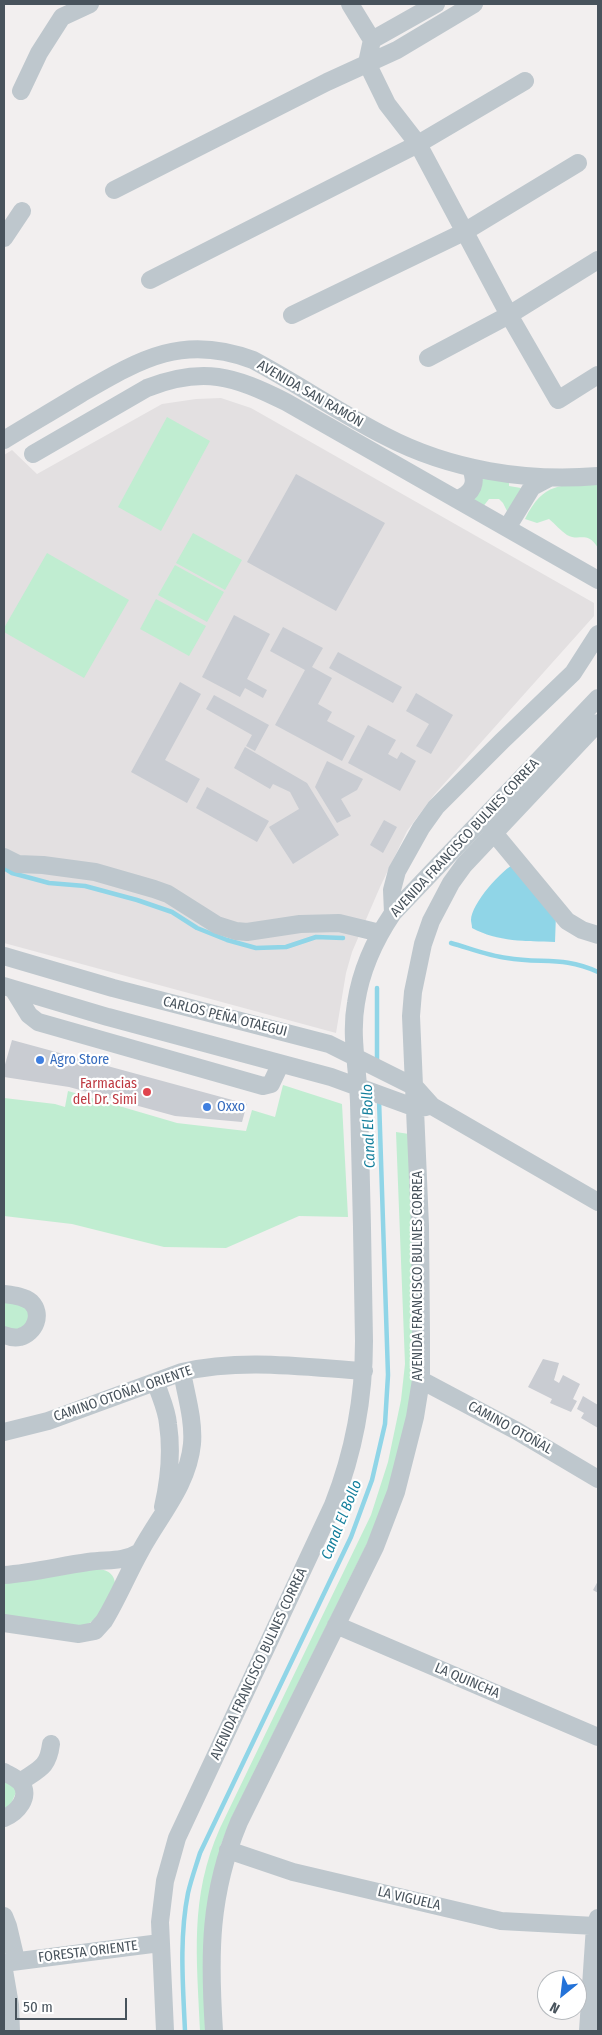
<!DOCTYPE html>
<meta charset="utf-8">
<style>
body{margin:0}
#map{position:relative;width:602px;height:2035px;overflow:hidden;background:#f2efef;font-family:"Fira Sans Condensed",sans-serif}
canvas{display:block}
.frame{position:absolute;inset:0;border:5px solid #48535c;pointer-events:none}
.north{position:absolute;left:537px;top:1970px;width:50px;height:50px;box-sizing:border-box;background:#fff;border:1px solid #b6babe;border-radius:50%;rotate:209deg;font-size:14px;font-weight:700;line-height:20px;text-align:center;color:#48535c}
.north::after{content:'';display:block;margin:auto;width:18px;height:22px;background:#2372d8;clip-path:polygon(50% 0,100% 100%,50% 72%,0 100%)}
.scale{position:absolute;left:15px;top:1998px;width:112px;height:22px;box-sizing:border-box;border:2px solid #48535c;border-top:0;padding-left:6px;font-size:15px;line-height:18px;white-space:nowrap;color:#48535c;-webkit-text-stroke:4px #fff;paint-order:stroke}
</style>
<div id="map">
<canvas width="602" height="2035"></canvas>
<div class="frame"></div>
<div class="north">N</div>
<div class="scale">50 m</div>
</div>
<script>
const g = document.querySelector('canvas').getContext('2d');
g.lineJoin = 'round';
function paint(path, color) { g.fillStyle = color; g.fill(path, 'evenodd'); }
function strokePath(path, color, width, dash) { g.strokeStyle = color; g.lineWidth = width; g.lineCap = dash ? 'butt' : 'round'; g.setLineDash(dash || []); g.stroke(path); }
function write(font, color, halo, rows, align = 'center') {
  g.font = font + ' "Fira Sans Condensed",sans-serif'; g.lineWidth = 4.5; g.setLineDash([]); g.textBaseline = 'middle'; g.strokeStyle = halo; g.fillStyle = color; for (const [text, x, y, turn = 0] of rows) {
    g.save(); g.translate(x, y); g.rotate((+turn || 0) * Math.PI / 180); g.textAlign = isNaN(turn) ? turn : align; if (halo) g.strokeText(text, 0, 0); g.fillText(text, 0, 0); g.restore();
  }
}
paint(new Path2D(`
 M221 398 251 408 594 603V616L434 795 407 831 380 887 352 952 346 973 336 1033 4 943V455L12 450 37 474 162 404 196 399Z`), '#e3e0e1');
paint(new Path2D(`
 M167 417 210 441 161 531 118 507Z
 M483 478 509 482V486L521 488 508 513 503 503 499 499H489L482 508 470 501Z
 M598 483V548C587 530 579 542 567 535 561 531 555 524 549 519L537 523 525 519C544 481 560 486 598 483Z
 M193 533 242 560 225 590 176 563Z
 M47 553 129 600 84 678 4 632V628Z
 M175 565 224 592 207 622 158 595Z
 M156 599 206 626 189 656 140 629Z
 M283 1085 342 1104 348 1217 299 1216 226 1248 164 1247 72 1224 4 1216V1098L55 1104 65 1107 68 1091 177 1123 246 1131 252 1110 275 1117Z
 M396 1132 409 1134 417 1387 393 1491 232 1817 220 1847 211 2031H200C197 1957 189 1898 220 1828L371 1515 388 1462 401 1400 405 1364Z
 M4 1298 19 1300 34 1315 19 1331 4 1330Z
 M84 1569C97 1569 113 1567 115 1583 107 1601 102 1619 82 1627L4 1616V1582Z
 M4 1778 18 1788 10 1806 4 1808Z`), '#c0edd1');
paint(new Path2D(`
 M516 863 556 914 555 942C526 941 498 942 472 928 472 925 471 922 471 920 471 904 502 869 516 863Z`), '#90d5e7');
strokePath(new Path2D(`
 M4 868 12 873 49 883 85 886 137 900 172 912 197 928 227 940 256 948 286 947 316 937 343 938
 M451 943C469 948 488 956 507 958 542 964 563 956 598 972
 M377 988V1064
 M185 2031C183 1986 179 1938 188 1893 191 1880 196 1866 200 1853L351 1537 372 1480 385 1424 388 1375 379 1099`), '#90d5e7', 4.5);
paint(new Path2D(`
 M296 474 385 523 336 611 247 562Z
 M234 615 270 634 247 679 267 690 263 698 245 688 240 697 202 677Z
 M283 627 323 648 312 667 332 678 318 704 332 712 327 721 355 736 342 761 275 725 305 670 270 651Z
 M338 652 402 687 393 703 329 668Z
 M180 682 201 694 165 760 200 779 187 803 131 772Z
 M416 693 453 715 431 754 416 746 429 724 406 711Z
 M214 695 269 725 255 751 246 746 252 735 206 709Z
 M368 725 396 740 388 754 397 759 401 752 416 761 400 791 348 763Z
 M245 747 307 783 339 835 293 864 269 827 299 809 290 792 273 784 270 789 234 768Z
 M327 761 363 779 357 790 341 799 351 816 337 823 315 787Z
 M207 787 269 821 257 842 196 808Z
 M384 820 397 827 383 853 370 845Z
 M12 1040 247 1104 242 1122 175 1116 69 1087 4 1077V1068Z
 M543 1359 559 1363 554 1380 559 1383 563 1375 580 1384 573 1399 577 1401 571 1412 550 1403 552 1399 528 1387Z
 M583 1396 598 1405V1428L581 1418 584 1413 577 1409Z
 M598 1581V1593L593 1590Z`), '#c9ccd2');
strokePath(new Path2D(`
 M350 4 372 40 367 63 387 104 418 144 509 315 558 400 598 375
 M372 40 436 4
 M21 91 39 53 62 17 90 4
 M114 190 327 82 397 50 474 4
 M4 238 22 211
 M150 280 418 144 525 81
 M292 315 464 232 578 163
 M428 358 509 315 598 260
 M4 440C30 424 56 409 82 393 142 358 184 334 253 360 298 384 340 413 385 436 450 470 526 482 598 476
 M33 454 147 388C203 366 234 376 286 402L598 580
 M457 499C473 494 478 482 470 467
 M507 528 532 487 549 478
 M494 833 567 921 582 930 598 935
 M4 857 18 864 43 865 95 872 154 889 168 894 217 925 236 931 247 932 300 924 339 923 380 933
 M393 913 392 890 397 871 421 828 436 807 502 741 573 673 598 634
 M4 956 113 988 329 1044 415 1087 432 1106 598 1202
 M4 986 108 1017 331 1077 416 1108 426 1107
 M13 989 29 1015 38 1022 263 1086 271 1084 280 1065
 M4 1294C12 1295 24 1296 31 1302 43 1314 35 1333 20 1337 15 1338 9 1337 4 1335
 M421 1380 517 1431 598 1479
 M156 1383C160 1396 167 1410 168 1424 172 1451 169 1481 163 1507
 M4 1432 48 1421 182 1372C241 1358 304 1367 364 1371
 M4 1575C32 1573 60 1566 88 1562 109 1559 121 1563 140 1552
 M4 1623 79 1634 95 1631 104 1621C118 1598 128 1573 141 1550 160 1515 188 1485 192 1444 194 1420 186 1395 182 1372
 M336 1625 598 1737
 M4 1772C9 1775 17 1778 21 1783 31 1797 17 1813 4 1818
 M20 1782C39 1769 48 1768 51 1744
 M228 1850 293 1872 501 1921 595 1926
 M4 1916 8 1926 16 1960
 M4 1963 160 1943
 M4 1970 10 2005 11 2031
 M165 2031 160 1922 165 1881 177 1838 333 1505C354 1452 364 1399 364 1341 363 1261 361 1182 359 1102 358 1069 350 1036 356 1003 361 970 374 941 393 913L598 698
 M214 2031C209 1955 209 1894 239 1822L375 1547 396 1492 415 1417 421 1380V1335L420 1226 411 1016 413 992 423 944 431 921 451 883 464 865 598 723
 M588 2031 595 1926 598 1918`), '#bec7cd', 18);
for (const [x, y, r, color] of [
 [40,1060,5,"#3f7fe0"],
 [147,1092,5,"#e0444e"],
 [207,1107,5,"#3f7fe0"]
]) { const dot = new Path2D(); dot.arc(x, y, r, 0, 2 * Math.PI); g.fillStyle = color; g.fill(dot); strokePath(dot, '#fff', 2); }
write('14px', '#48535c', '#fff', [
 ["AVENIDA SAN RAMÓN",310,394,30],
 ["AVENIDA FRANCISCO BULNES CORREA",465,838,-47],
 ["CARLOS PEÑA OTAEGUI",225,1017,14],
 ["AVENIDA FRANCISCO BULNES CORREA",418,1276,-90],
 ["CAMINO OTOÑAL ORIENTE",123,1394,-19],
 ["CAMINO OTOÑAL",510,1428,29],
 ["AVENIDA FRANCISCO BULNES CORREA",259,1664,-65],
 ["LA QUINCHA",467,1681,23],
 ["LA VIGUELA",409,1899,13],
 ["FORESTA ORIENTE",88,1952,-7]
]);
write('14px', '#366cbe', '#fff', [
 ["Agro Store",50,1060],
 ["Oxxo",217,1107]
], 'left');
write('14px', '#be3a42', '#fff', [
 ["Farmacias",137,1084],
 ["del Dr. Simi",137,1100]
], 'right');
write('italic 15px', '#147f9c', '#fff', [
 ["Canal El Bollo",369,1126,-92],
 ["Canal El Bollo",342,1520,-68]
]);
</script>
